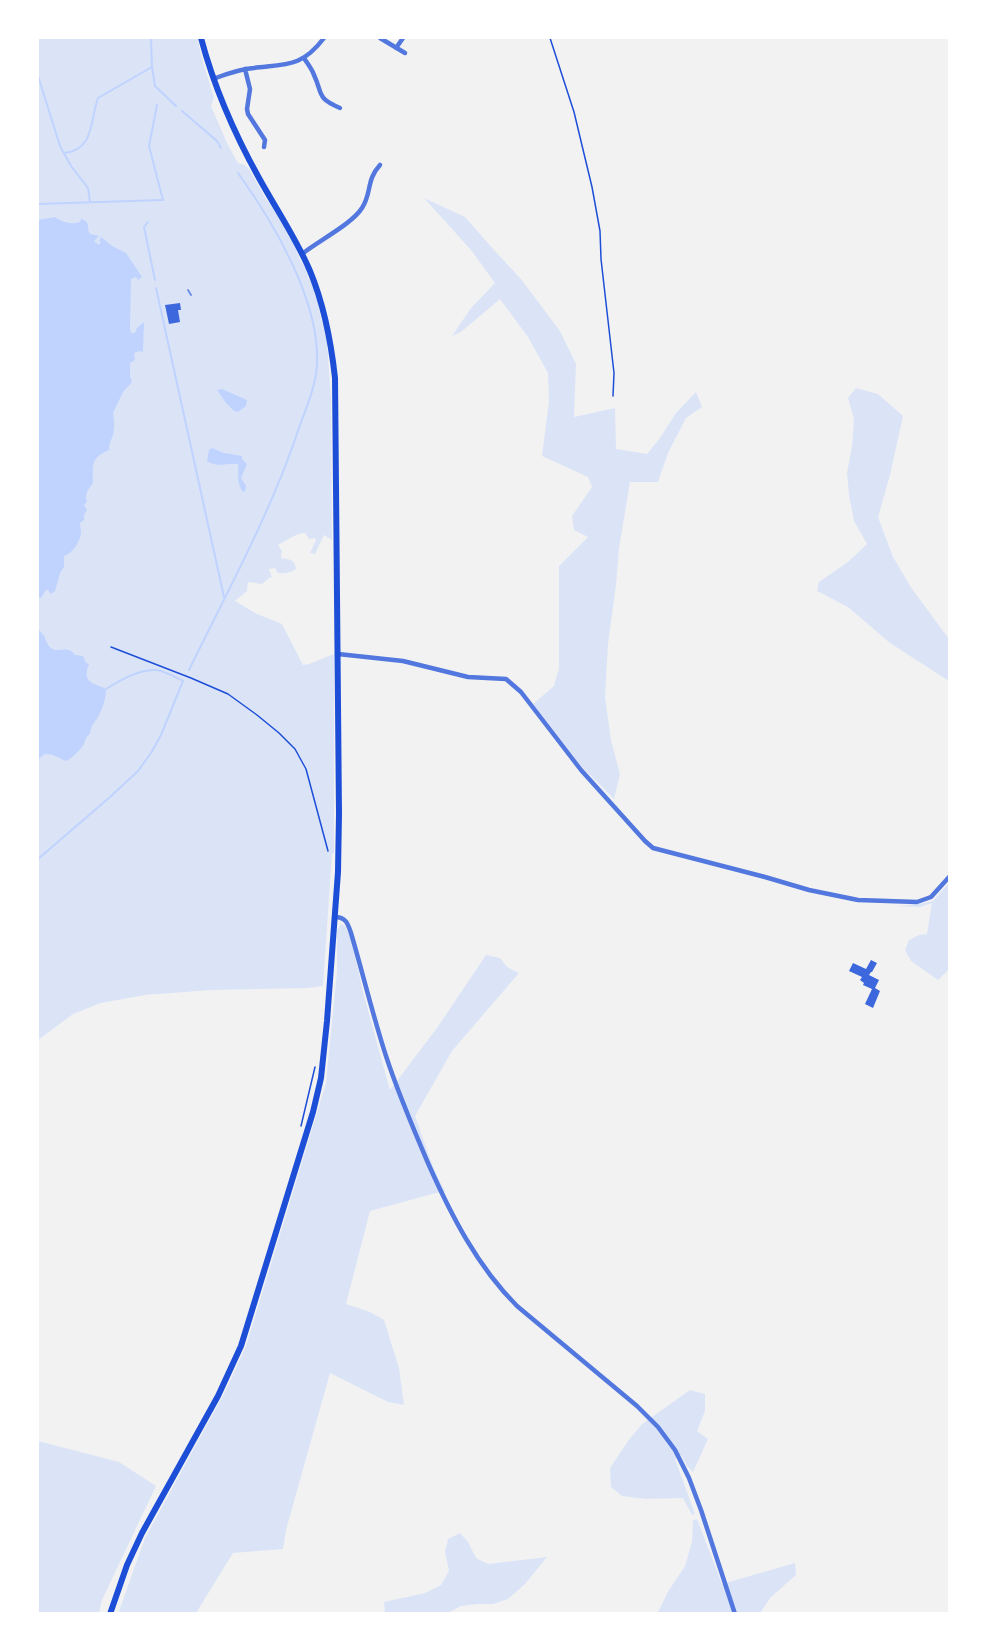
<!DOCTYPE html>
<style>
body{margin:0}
#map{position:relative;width:987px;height:1651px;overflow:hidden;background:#f2f2f2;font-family:"Golos Text",sans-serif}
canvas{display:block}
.frame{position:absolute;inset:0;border:39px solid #fff;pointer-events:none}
</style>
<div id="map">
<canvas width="987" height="1651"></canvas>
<div class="frame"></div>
</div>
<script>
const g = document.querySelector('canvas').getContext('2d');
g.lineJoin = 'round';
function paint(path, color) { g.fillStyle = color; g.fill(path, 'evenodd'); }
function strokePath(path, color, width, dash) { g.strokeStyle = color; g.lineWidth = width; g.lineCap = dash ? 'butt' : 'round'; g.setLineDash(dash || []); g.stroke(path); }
paint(new Path2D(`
 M38 38H197L204 66 214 97 211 106 227 143 238 163 245 165 249 169 267 201 271 205 286 230 288 236 292 240 301 262 307 269 308 278 314 286V293L318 302 321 320 326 329 331 398 332 540 324 535 315 554 310 553 316 540 315 538 309 539 305 533C294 534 288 540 278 545L282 551 281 558C290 559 295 560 296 569 290 573 285 574 278 573L275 568 269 569 272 577 269 578 262 584 248 582 247 591 235 601 257 614 282 624 303 665 309 664 334 654V853L332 854 323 986 307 988 212 990 145 995 101 1003 73 1014 38 1040Z
 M424 198 465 217 494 250 521 279 560 331 576 364 574 417 615 408 616 449 647 454 660 438 676 413 696 392 702 407 686 418 668 453 658 482H630L619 548 616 585 608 644 605 697 611 740 620 774 614 799 581 766 533 704 554 686 559 668V566L588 537 574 530 572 516 592 487 588 477 542 456 549 401 548 373 528 337 500 299 461 332 452 336 471 308 495 283 471 250Z
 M856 388 878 394 903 416 890 475 878 517 893 557 912 589 949 639V681L890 643 848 607 817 591 819 582 848 562 867 544 854 521 849 495 847 473 852 446 854 419 848 398Z
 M949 883V969L938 980 911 961 905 950 909 940 919 935 927 934 932 903 920 907 897 906 919 904 933 901Z
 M341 924 345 926 351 938 363 992 390 1090 437 1028 486 955 500 958 507 967 519 973 452 1051 415 1116 433 1167 445 1192 436 1193 370 1211 346 1304 370 1312 384 1320 399 1368 404 1405 388 1402 330 1373 286 1530 283 1549 233 1553 196 1613 118 1614 145 1538 226 1390 246 1346 326 1083 337 971V930Z
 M690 1390 705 1394V1411L697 1431 708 1439 693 1472 687 1466 681 1455 675 1459 695 1514 692 1515 683 1498 645 1499 622 1496 611 1487 610 1468 628 1441 642 1424Z
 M38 1441 119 1462 156 1486 102 1600 99 1613H38Z
 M697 1519 722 1584 795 1563 796 1575 771 1597 760 1613 657 1614 669 1590 685 1566 692 1542 693 1520Z
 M460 1533 468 1542 476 1558 488 1564 547 1557 525 1584 508 1599 493 1604H478L461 1606 448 1613H385L384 1602 425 1593 441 1585 449 1571 445 1552 448 1539Z`), '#dbe4f7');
paint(new Path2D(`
 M55 217C62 222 71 225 80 222L81 219C91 222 86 226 90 234L99 236 94 241 99 245 101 242 99 241 101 237 112 246 126 253 142 277 138 280 136 277 131 279 130 329 131 333H135L137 328 144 322 143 352 140 351 134 353 135 360 130 363V376L132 382 123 392 113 413C114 420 115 427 113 435 111 441 109 443 109 450 90 458 93 465 93 483 89 489 84 493 87 501L84 505 87 510 84 515V520L80 523C80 526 81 530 81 533 80 542 72 554 64 556V567L60 573 55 591 51 594 48 590H46L41 598 38 597V220Z
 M222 389 247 400 246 406 238 412 234 411 226 403 217 390Z
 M212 448 224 453 242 456V459L247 464 241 478 246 486 245 491 243 492C236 483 239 474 238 464 227 463 217 468 207 461L209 450Z
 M38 629 45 637V639C47 642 48 646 51 648 59 654 67 644 75 655L83 656 86 663 89 664C81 684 95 683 106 689 106 697 103 708 99 715 95 723 91 724 90 734 84 738 86 742 82 747 78 752 71 759 66 761 55 756 45 748 38 761Z`), '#bfd3fe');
strokePath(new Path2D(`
 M151 38 152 67
 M38 76 60 146 71 166 88 188 90 202
 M182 111 217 141 221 148
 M64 153C95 150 90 119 98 98L152 67 155 86 176 106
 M38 204 163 200 149 146 157 105
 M148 222 144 227 155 280
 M156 288 224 597
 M189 670C228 590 272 511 300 425 307 406 316 385 317 364 320 301 274 223 238 173
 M38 859 110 797 138 771 151 753 161 735 183 681C175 677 165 671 156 670 139 669 119 681 106 689`), '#bfd3fe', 2);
paint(new Path2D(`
 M180 303 181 310H178L180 322 169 324 165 305Z
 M871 960 877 963 872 972H871L869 975 879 980 875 988 880 991 873 1008 865 1004 872 989 863 985 864 983 860 980 862 977 849 971 853 963 866 969Z`), '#3d67dc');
strokePath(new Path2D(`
 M550 38 574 112 592 187 600 231 601 259 614 373 613 396
 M111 647 191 678 228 694 257 715 279 733 295 749 306 769 328 851
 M301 1126 315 1067`), '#1d4ed8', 1.5);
strokePath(new Path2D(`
 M380 38 405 53
 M396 48 403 38
 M304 58C307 63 312 69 314 75 323 94 316 98 340 108
 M245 69 250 89 247 109 248 114 265 140 264 147
 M213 79C226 74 240 69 254 68 287 64 302 67 324 38
 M302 254C318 241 352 224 362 208 372 193 366 180 380 165
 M338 654 403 661 468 677 506 679 521 692 581 770 645 841 653 848 765 877 809 890 858 900 917 902 931 897 950 876
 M335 917C346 917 348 924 351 933 363 974 373 1016 386 1056 398 1093 413 1128 428 1163 451 1215 477 1266 517 1306L637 1406 658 1427 675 1450 689 1478 701 1510 735 1614`), '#5277de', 4.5);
strokePath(new Path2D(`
 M110 1614 127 1565 142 1533 218 1396 241 1346 313 1112 321 1078 327 1021 338 872 339 814 335 378C331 341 324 305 310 271 296 238 276 209 259 178 234 133 214 87 201 38`), '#1d4ed8', 6);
strokePath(new Path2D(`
 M188 290 191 295`), '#7290e2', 2);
</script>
